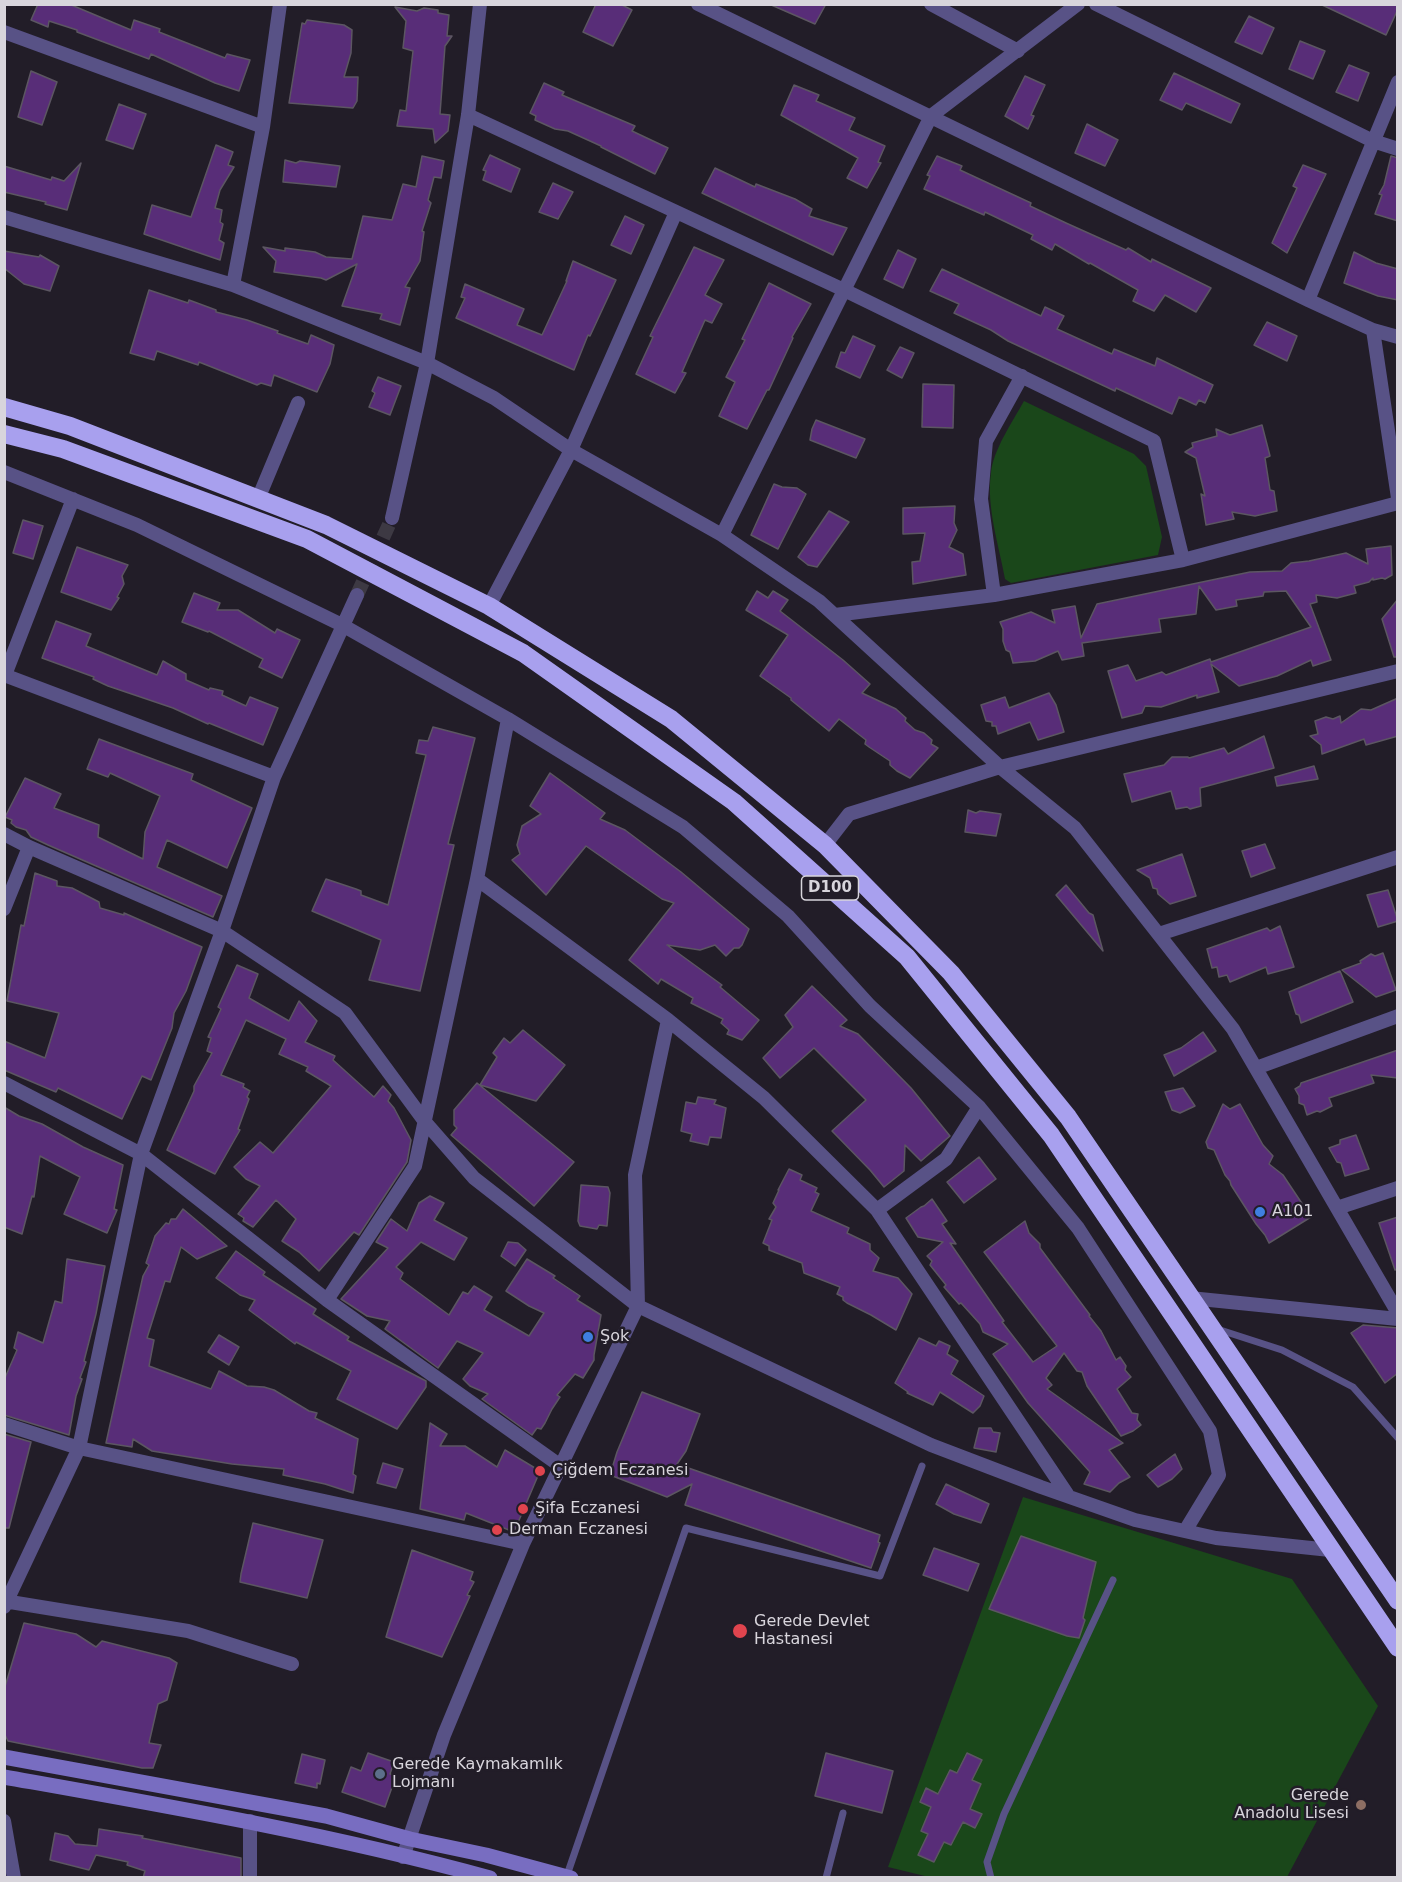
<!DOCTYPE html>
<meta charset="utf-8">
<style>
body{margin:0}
#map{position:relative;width:1402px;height:1882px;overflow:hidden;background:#221d28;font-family:"DejaVu Sans",sans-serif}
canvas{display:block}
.frame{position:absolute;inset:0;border:6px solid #d8d5dc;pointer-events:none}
</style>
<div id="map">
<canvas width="1402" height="1882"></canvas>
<div class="frame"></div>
</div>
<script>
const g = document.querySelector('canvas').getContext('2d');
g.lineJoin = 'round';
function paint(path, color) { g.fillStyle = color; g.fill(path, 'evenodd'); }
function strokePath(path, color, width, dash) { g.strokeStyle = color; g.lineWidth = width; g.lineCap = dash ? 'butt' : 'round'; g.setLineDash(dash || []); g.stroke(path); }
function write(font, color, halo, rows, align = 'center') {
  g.font = font + ' "DejaVu Sans",sans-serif'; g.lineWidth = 5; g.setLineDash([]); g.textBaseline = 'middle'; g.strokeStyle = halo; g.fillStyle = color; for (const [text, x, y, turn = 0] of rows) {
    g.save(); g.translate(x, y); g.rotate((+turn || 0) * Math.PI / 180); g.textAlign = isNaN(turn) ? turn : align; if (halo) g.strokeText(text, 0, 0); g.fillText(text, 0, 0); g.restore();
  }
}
paint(new Path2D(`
 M1024 401 1134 454 1146 466 1162 537 1158 555 1011 583 1005 579C999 545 986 507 991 473 993 450 1013 421 1024 401Z
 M1023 1497 1292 1579 1378 1706 1287 1877 933 1878 888 1867Z`), '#1a471a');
const building = new Path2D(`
 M38 4H69L131 30 134 20 160 29 159 32 225 58 227 54 250 60 239 91 215 83 151 54 149 59 77 32V30L49 21 48 27 31 20Z
 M596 4H620L632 10 613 46 583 32Z
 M769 4H826L815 24Z
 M1320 4H1398V9L1386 35Z
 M395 7 417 11 424 8 438 10V13L449 15 447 36H452L445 46 440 114 450 115 448 131 435 143 433 129 397 126 400 110 406 111 413 51 403 48 406 21Z
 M1249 16 1274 28 1262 54 1235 42Z
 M307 20 344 25 352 30 351 53 344 77H358L357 101 353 108 289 103 302 23 305 24Z
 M1300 41 1325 51 1313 79 1289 69Z
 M1349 65 1369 73 1358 101 1336 92Z
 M31 71 57 82 42 125 18 117Z
 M1174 73 1240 104 1231 123 1186 103 1182 110 1160 100Z
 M1025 76 1045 85 1031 115 1034 116 1028 129 1005 116Z
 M544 83 564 92 562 95 635 126 632 131 668 148 655 174 601 147V146L568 131 555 129 535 120 536 116 530 113Z
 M794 85 819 95 816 101 855 118 849 130 885 146 878 162 881 163 867 188 847 178 858 158 781 115Z
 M119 104 146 114 133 149 106 140Z
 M1087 124 1118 140 1105 166 1075 153Z
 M216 145 233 152 228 165 234 167 220 190 215 208 222 210 220 222 223 224 219 240 224 243 220 260 144 234 152 205 191 217Z
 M490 155 520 169 511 192 483 180 486 171 483 170Z
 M422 156 444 161 441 178 434 177 428 200 431 203 422 231 424 232 420 261 405 287 410 288 400 325 380 319 382 314 342 306 357 264 326 280 321 278 274 272 276 261 263 247 285 251V248L315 252 326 257 352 259 363 216 392 220 403 184 416 187Z
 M937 156 962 166 960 170 1031 203 1030 206 1066 223 1126 250 1128 248 1151 262 1152 259 1211 288 1196 312 1165 295 1154 311 1133 301 1138 290 1090 263 1089 264 1055 244 1052 250 1031 239 1033 235 985 212 984 215 924 189 930 176 927 175Z
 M1391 156 1398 158V221L1375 214 1382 195 1379 194 1384 185Z
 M285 160 296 163 300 161 340 166 336 187 283 182Z
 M81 163 67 210 45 204 46 202 4 192V166L51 180 52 177 64 181Z
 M1303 165 1326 174 1287 253 1272 243 1297 188 1293 186Z
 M715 168 755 187 756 184 795 199 812 209 809 216 847 228 833 255 702 193Z
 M553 183 573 192 558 219 539 212Z
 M625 216 644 225 631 254 611 245Z
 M694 247 724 260 705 295 722 304 712 323 705 320 682 372 686 373 675 393 636 374 653 337 650 336Z
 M898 250 916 259 903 288 884 279Z
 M4 251 39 257 40 255 59 266 50 291 24 284 4 268Z
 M1354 252 1376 263 1398 269V300L1378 296 1344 283Z
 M573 261 616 280 590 336 588 335 574 370 456 318 465 298 461 297 465 284 524 309 517 325 542 335 567 281H566Z
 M942 269 1041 316 1045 307 1064 316 1057 329 1112 354 1114 349 1155 366 1157 358 1213 385 1205 403 1199 400 1196 405 1179 397 1172 414 1116 388 1115 391 1008 341 991 330 954 313 959 304 930 291Z
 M769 283 811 304 792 337 793 338 769 390H767L747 429 719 416 735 382 726 377 745 340 742 339Z
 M149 290 188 303 189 300 216 310V312L247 320 278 331 277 333 308 344 311 335 334 345 330 364 317 392 274 375 271 386 261 383 257 385 199 362 198 365 157 351 154 360 130 353Z
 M1267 322 1297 336 1287 361 1254 345Z
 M853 336 875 346 860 378 836 367 841 352 845 353Z
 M900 347 914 353 902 378 887 370Z
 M378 377 401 386 390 415 369 407 375 393 372 391Z
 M923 384 954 385 953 428 922 427Z
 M816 420 865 439 856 458 810 440 812 429Z
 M1262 425 1270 456 1265 458 1270 490 1274 491 1277 511 1255 516 1232 512 1234 519 1206 525 1201 494 1205 496 1196 458 1185 452 1193 447 1192 443 1217 436 1216 429 1230 435Z
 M774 484 782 487 797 488 806 494 778 549 751 535Z
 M955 506 954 523 957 530 949 547 963 554 966 575 913 584 912 562 920 561 925 533 903 534V508Z
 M829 511 849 522 817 567 808 565 798 557Z
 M23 520 43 526 33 559 13 553Z
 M1391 546 1392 575 1385 579 1382 578 1373 580V578L1369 582 1354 586 1356 593 1337 598 1316 595 1317 602 1310 604 1331 660 1313 666 1311 660 1277 676 1239 686 1211 664 1219 692 1197 698V695L1161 707 1145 706 1142 713 1122 718 1108 671 1128 665 1136 681 1162 672 1166 675 1210 659 1211 662 1311 627 1286 591 1264 592 1263 596 1236 600 1237 606 1216 610 1199 586 1196 614 1159 619 1161 632 1082 643 1084 656 1062 660 1058 651 1035 661 1013 663 1010 652 1006 650 1003 641V629L1000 622 1031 612 1055 623 1052 610 1075 606 1081 638 1097 604 1250 572 1282 571 1291 563 1309 561 1346 553 1368 564 1366 549Z
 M77 547 128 565 122 576 124 584 117 597 119 598 111 610 61 592Z
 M757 591 768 598 773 591 788 600 780 611 843 660 870 684 862 693 896 709 906 718 905 721 915 730 924 733 932 740 931 744 938 748 910 778 897 771 890 765V761L869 747 865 744 866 740 839 719 829 731 791 700V698L760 676 788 635 746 610Z
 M194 593 220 603 217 610H238L275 633 277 629 300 640 282 678 259 667 263 659 209 631 208 632 182 622Z
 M1398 599V657H1394L1382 619Z
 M56 621 91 634 86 646 157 675 163 661 186 674V680L209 690 210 688 223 691 222 695 246 706 250 697 278 708 263 745 209 723 208 724 173 708 108 686 93 679 94 677 42 658Z
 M1049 693 1056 705 1064 732 1038 740 1030 722 998 734 996 726H992V722L986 721 981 705 1005 697 1009 708Z
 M1398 698V736L1366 745 1364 739 1322 754 1321 745 1310 736 1318 734 1315 721 1326 717 1333 719 1340 716 1341 723 1361 709 1371 710Z
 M433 727 475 738 448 844 454 845 420 991 369 980 381 940 312 911 326 879 356 889 361 891V895L388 905 426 755 416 753 419 740 428 741Z
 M1264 736 1274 768 1200 788 1201 806 1190 809 1187 807 1176 809 1171 791 1132 802 1124 774 1164 765 1172 757H1188L1189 758 1224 748 1228 754Z
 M99 739 193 774 191 780 252 808 227 868 167 840 157 867 222 896 213 917 48 845 31 837 26 830 16 827 11 823 12 820 5 817 25 778 61 794 54 808 99 825 98 837 143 859 145 832 160 796 110 773 108 777 87 769Z
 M1314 766 1318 779 1277 786 1275 777Z
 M550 773 605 813 600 819 625 830 681 872 749 929 742 945 739 948H734L726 956 715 945 700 950 667 945 722 985 720 987 759 1020 742 1040 727 1034 729 1030 721 1023 723 1019 691 1003 693 998 661 979 658 984 629 960 674 903 662 899 586 846 546 895 512 860 520 854 517 845 522 826 541 814 530 806Z
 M968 810 976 813 980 811 1001 814 996 836 965 832Z
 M1265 844 1275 868 1251 877 1242 851Z
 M1182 854 1196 896 1170 904 1158 894 1157 889 1153 888 1150 878 1137 870Z
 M35 873 57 881V886L72 888 99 902 100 908 124 915V913L202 947 186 991 174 1013 172 1028 151 1080 142 1076 122 1119 58 1088 56 1092 4 1070V1041L45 1058 59 1013 7 1001 21 925 24 926Z
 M1066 885 1089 913 1093 915 1103 951 1056 895Z
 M1388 890 1398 921 1378 927 1367 895Z
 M1280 926 1294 967 1268 974 1266 967 1230 982 1227 975 1219 977 1217 967 1212 968 1207 949 1267 928 1270 931Z
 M1383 953 1396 990 1376 997 1342 970 1361 963 1360 961 1371 954 1375 956Z
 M237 965 258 974 249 998 289 1021 299 1001 317 1021 305 1042 335 1056 333 1060 374 1097 383 1086 391 1095 388 1101 394 1108 411 1140 407 1162 359 1235 354 1232 319 1271 299 1252 282 1241 296 1219 276 1200 253 1227 243 1221 244 1218 238 1214 260 1186 246 1179 234 1167 260 1142 273 1153 331 1086 306 1071 308 1067 279 1054 286 1039 246 1020 221 1075 244 1084 243 1087 250 1091 247 1097 249 1099 238 1129 240 1130 215 1174 167 1150 194 1091V1086L212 1053 207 1051 211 1038 208 1037 221 1009 218 1007Z
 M1340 971 1353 1002 1301 1023 1299 1015 1296 1014 1289 992Z
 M812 986 847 1020 840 1026 858 1034 911 1088 950 1136 921 1161 905 1145 904 1171 884 1187 870 1170 832 1131 866 1100 814 1048 780 1078 763 1058 793 1027 785 1015Z
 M523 1030 565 1065 536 1101 480 1085 497 1057 493 1053 504 1038 510 1043Z
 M1203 1032 1216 1051 1174 1076 1164 1055 1181 1048Z
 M1398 1050V1078L1371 1075 1374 1083 1329 1098 1332 1106 1320 1112 1317 1111 1307 1115 1304 1105 1299 1103V1096L1295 1089 1300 1086 1301 1083Z
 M477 1083 574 1162 534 1206 451 1135 457 1128 454 1125V1110Z
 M1183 1088 1195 1106 1180 1113 1172 1110 1165 1092Z
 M698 1097 716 1100 714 1104 726 1108 721 1138 710 1137 708 1145 690 1141 692 1134 681 1131 686 1102 696 1104Z
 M1223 1104 1230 1109 1240 1104 1263 1145 1273 1156 1269 1164 1283 1175 1311 1217 1269 1243 1265 1235 1256 1224 1231 1185 1230 1181 1225 1175 1214 1150 1208 1148 1206 1142Z
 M4 1107 19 1116 42 1124 83 1147 123 1165 114 1209 117 1210 107 1233 64 1214 80 1177 40 1156 34 1197 32 1196 22 1234 4 1227Z
 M1356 1135 1369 1169 1345 1176 1341 1163 1337 1162 1329 1148 1340 1144V1140Z
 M979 1157 996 1179 964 1203 947 1182Z
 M789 1169 802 1175 800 1180 817 1188 815 1192 819 1194 811 1211 849 1228 847 1233 870 1244V1250L879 1258 873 1271 898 1278 912 1294 896 1330 871 1315 847 1303 843 1300V1297L837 1294 840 1287 804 1273 802 1263 769 1250V1246L763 1243 772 1220 769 1219 776 1207 773 1203 779 1190H778Z
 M581 1185 608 1187 610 1193 607 1226 599 1225 597 1229 580 1226 578 1221Z
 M430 1196 444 1203 434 1220 467 1238 454 1260 421 1242 396 1267 403 1273 400 1279 449 1315 463 1292 468 1294 474 1286 492 1297 484 1310 529 1336 544 1313 529 1306 506 1291 527 1259 555 1276 553 1278 580 1296 577 1300 601 1315 594 1355V1360L583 1378 575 1374 557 1395 560 1397 552 1409 545 1423 541 1429 537 1428 532 1435 482 1399 488 1394 470 1386 463 1379 483 1353 457 1341 438 1368 385 1329 390 1321 367 1316 341 1299 388 1248 376 1242 391 1219 407 1231 419 1203Z
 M932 1199 947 1221 942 1224 956 1244 950 1243 1004 1321 1002 1322 1033 1362 1057 1346 984 1252 1025 1221 1029 1233 1040 1244V1248L1090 1315 1089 1316 1101 1331 1116 1360 1120 1357 1126 1366 1125 1370 1131 1377 1117 1389 1132 1413 1138 1414 1137 1420 1141 1425 1133 1431 1121 1436 1087 1386 1082 1372 1077 1371 1064 1353 1046 1378 1052 1385 1047 1389 1123 1443 1109 1450 1130 1477 1119 1483 1110 1492 1084 1484 1090 1472 1028 1403 993 1354 1008 1344 983 1332 980 1324 961 1303 959 1304 944 1287 946 1285 930 1265 932 1261 927 1256 943 1242 918 1237 906 1218 921 1207 924 1206Z
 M183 1209 227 1246 197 1259 181 1247 170 1282 165 1281 147 1338 154 1340 149 1366 211 1389 219 1371 247 1386 264 1387 274 1390 309 1411 317 1413 315 1418 358 1439 353 1474 356 1476 353 1493 325 1484 283 1475 284 1469 232 1464 152 1451 133 1439 132 1447 106 1443 130 1334 143 1276 149 1265 146 1263 155 1236 166 1223 169 1224 171 1219H176Z
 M1398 1217V1269L1395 1270 1379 1223Z
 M508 1242 518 1243 526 1250 515 1266 501 1256Z
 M236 1251 265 1272 263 1275 316 1309 313 1314 349 1337 347 1340 426 1381V1387L397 1429 337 1399 351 1371 296 1342 295 1344 249 1310 255 1300 240 1295 216 1278Z
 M67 1259 105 1266 96 1314 84 1361 86 1362 80 1378 82 1379 76 1396 69 1435 4 1415V1380L17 1350 14 1348 18 1332 43 1343 55 1301 62 1303Z
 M1363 1325 1398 1328V1373L1385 1383 1351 1333Z
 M219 1335 239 1347 229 1365 208 1352Z
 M919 1338 936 1346 939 1341 950 1346 947 1354 958 1361 951 1374 984 1396 980 1406 973 1413 940 1392 933 1405 907 1393 908 1392 895 1383Z
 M642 1392 700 1414 686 1451 677 1464 880 1535 878 1542 880 1543 871 1568 685 1505 692 1484 667 1497 610 1475 617 1452Z
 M430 1423 447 1434 440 1446H465L497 1467 505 1450 540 1471 514 1532 466 1513 464 1520 420 1509Z
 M979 1428H991L993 1432 1000 1433 996 1452 974 1448Z
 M4 1434 31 1442 9 1528H4Z
 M1175 1454 1182 1469 1172 1479 1158 1487 1147 1475Z
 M383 1463 403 1469 396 1488 377 1483Z
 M946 1484 989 1504 981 1523 954 1514 936 1504Z
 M253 1523 323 1540 307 1598 240 1582 241 1574Z
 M1021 1536 1096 1562 1083 1618 1085 1620 1079 1638 1067 1636 989 1609Z
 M934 1548 979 1564 968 1591 923 1575Z
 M412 1550 473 1572 470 1580 474 1582 467 1595 470 1596 442 1657 386 1637Z
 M24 1623 76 1634 96 1647 102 1641 169 1658 177 1663 167 1700 158 1704 149 1743 161 1745 153 1768H142L8 1741 4 1733V1690Z
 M368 1753 394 1762 390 1774 396 1776 385 1807 342 1792 351 1767 361 1771Z
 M826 1753 893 1771 882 1813 815 1796Z
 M967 1753 982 1760 972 1780 981 1784 970 1809 982 1814 975 1828 963 1822 951 1845 944 1842 934 1862 918 1855 928 1834 921 1831 931 1807 920 1802 926 1788 938 1794 950 1770 957 1773Z
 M302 1754 325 1760 320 1784 317 1783V1788L295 1783Z
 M99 1829 143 1836 142 1838 241 1858V1878H143L145 1871 127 1865 128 1862 96 1855 89 1870 50 1860 55 1833 68 1836 75 1844 97 1846Z`);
paint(building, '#582d78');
strokePath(building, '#5c5662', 1.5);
strokePath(new Path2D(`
 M357 595 392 518`), '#3d3943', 14, [14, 7]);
strokePath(new Path2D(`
 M1217 1329 1282 1350 1353 1387 1398 1438
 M566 1878 686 1528 880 1576 922 1466
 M826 1878 843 1813
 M991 1878 987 1862 1004 1814 1113 1580`), '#585286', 7);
strokePath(new Path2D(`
 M698 4 1308 300 1373 330 1398 337
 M931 4 1018 51
 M1096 4 1373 141 1398 149
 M4 32 263 127
 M468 115 844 290 1154 441 1183 560
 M676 212 571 450 722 535 819 601 1000 767 1075 828 1233 1029 1398 1313
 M4 217 233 285 427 363 468 115 480 4
 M233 285 263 127 280 4
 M1308 300 1398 82
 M1373 330 1398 498
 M4 472 137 525 342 625 508 719 477 879 415 1166 327 1300
 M258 499 298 403
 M392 518 427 363 494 398 571 450 489 606
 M722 535 931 116 1078 4
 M994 595 981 499 986 441 1022 376
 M835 615 994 595 1183 560 1398 503
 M4 675 274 777
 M5 675 73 499
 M508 719 683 827 788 916 870 1006 979 1107 1078 1228 1210 1431 1219 1475 1185 1531
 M4 834 29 847 222 931 345 1013 426 1123 474 1178 638 1306 931 1445 1041 1487 1135 1520 1216 1538 1330 1550
 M825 845 849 814 1000 767 1398 671
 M477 879 668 1020 764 1098 877 1210 1067 1494
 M4 909 29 847
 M1159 934 1398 857
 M1256 1068 1398 1016
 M4 1083 141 1154 327 1300 562 1467
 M1337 1208 1398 1188
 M877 1210 946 1159 979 1107
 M1190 1298 1398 1319
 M4 1424 79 1448 523 1544
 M4 1601 188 1631 292 1664
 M4 1607 79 1448 141 1154 222 931 274 777 357 595
 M4 1821 14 1878
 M250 1821V1878
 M403 1857 444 1735 523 1544 638 1306 635 1175 668 1020`), '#585286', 14);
strokePath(new Path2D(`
 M4 1757 326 1816 410 1839 486 1855 571 1878
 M4 1777C167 1806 330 1834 490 1878`), '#786dc1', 15);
strokePath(new Path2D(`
 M4 407 70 426 326 525 489 606 671 719 825 845 951 973 1068 1117 1398 1601
 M4 434 63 449 307 539 523 653 734 802 907 957 1051 1135 1398 1648`), '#a8a0ee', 18);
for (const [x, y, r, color] of [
 [1260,1212,6,"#3f7fe0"],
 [588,1337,6,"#3f7fe0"],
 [540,1471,6,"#e0444e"],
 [523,1509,6,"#e0444e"],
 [497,1530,6,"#e0444e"],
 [740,1631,8,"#e0444e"],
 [380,1774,6,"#5c6f8a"],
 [1361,1805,6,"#8d6e63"]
]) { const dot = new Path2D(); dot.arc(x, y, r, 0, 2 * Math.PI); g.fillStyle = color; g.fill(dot); strokePath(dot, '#221d28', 2); }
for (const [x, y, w] of [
 [830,888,57]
]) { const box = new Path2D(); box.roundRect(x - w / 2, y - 12, w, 24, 4.5); g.fillStyle = '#221d28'; g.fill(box); strokePath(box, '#d8d5dc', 1.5); }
write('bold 15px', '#d8d5dc', null, [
 ["D100",830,888]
]);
write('16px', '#d8d5dc', '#221d28', [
 ["A101",1272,1212],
 ["Şok",600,1337],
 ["Çiğdem Eczanesi",552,1471],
 ["Şifa Eczanesi",535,1509],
 ["Derman Eczanesi",509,1530],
 ["Gerede Devlet",754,1622],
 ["Hastanesi",754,1640],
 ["Gerede Kaymakamlık",392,1765],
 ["Lojmanı",392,1783],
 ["Gerede",1349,1796,"right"],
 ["Anadolu Lisesi",1349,1814,"right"]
], 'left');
</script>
